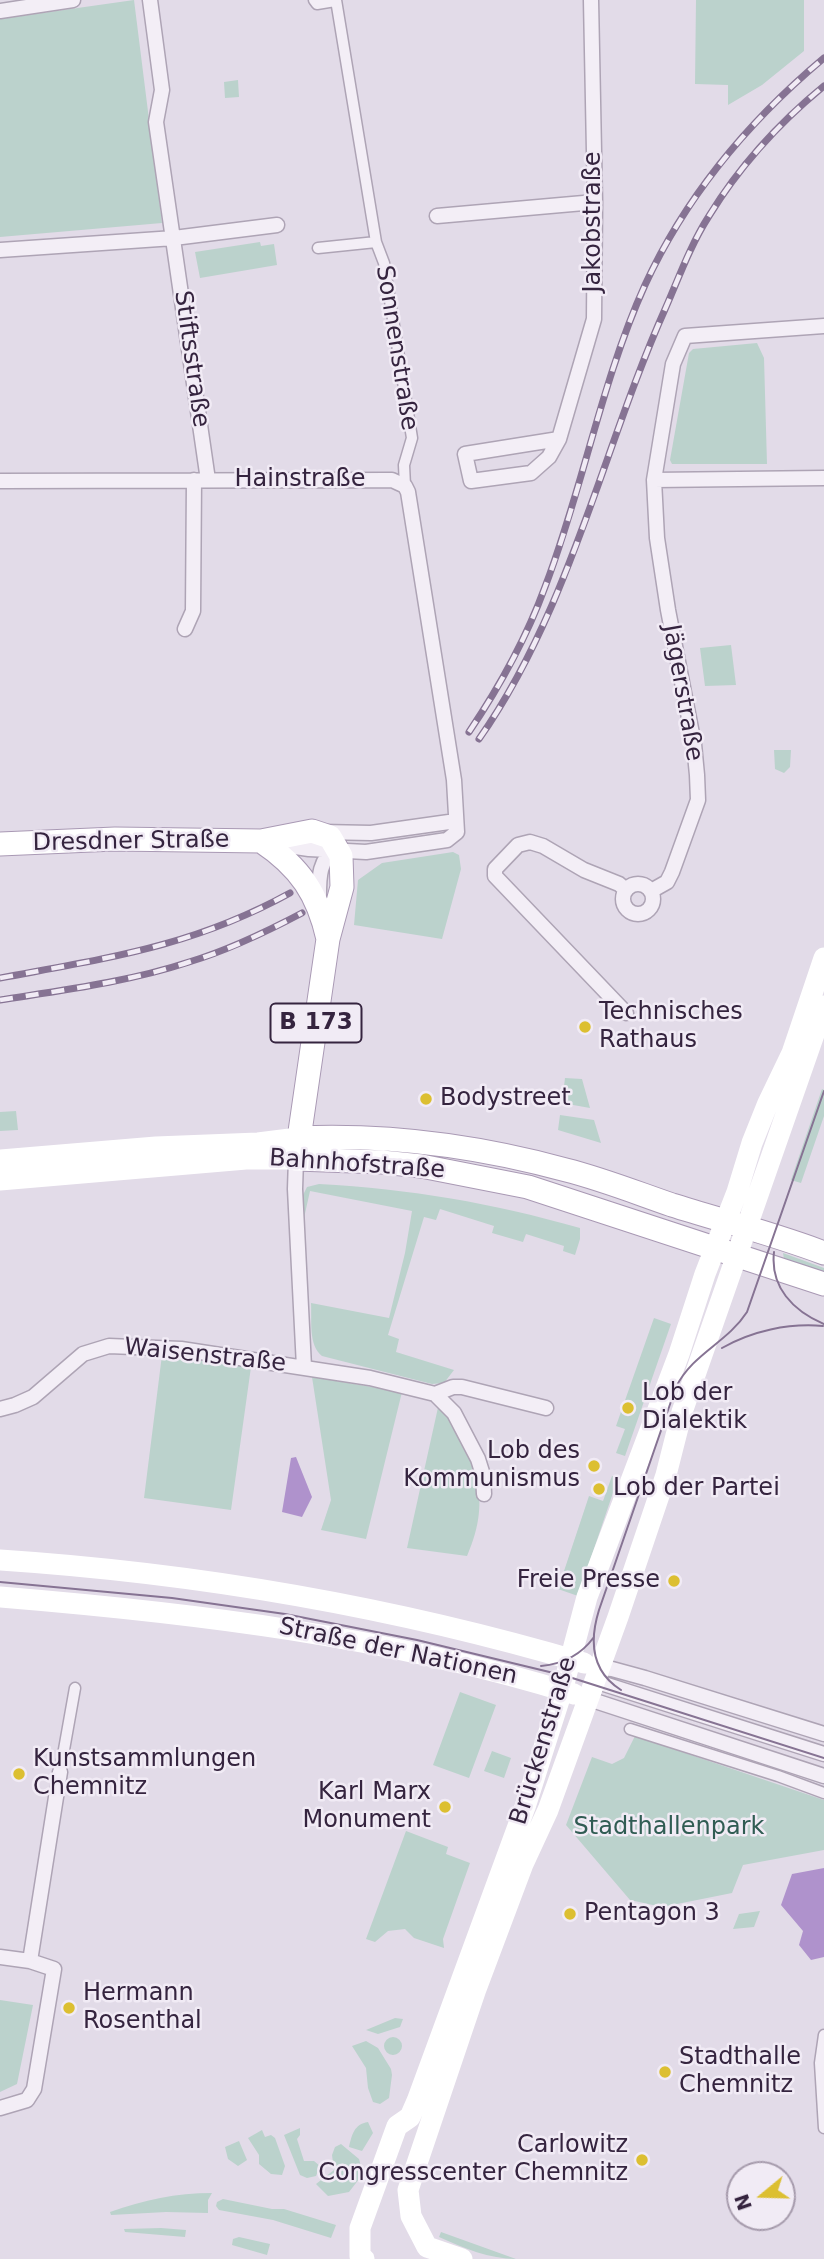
<!DOCTYPE html>
<meta charset="utf-8">
<style>
body{margin:0}
#map{position:relative;width:824px;height:2259px;overflow:hidden;background:#e2dbe8;font-family:"DejaVu Sans",sans-serif}
canvas{display:block}
.north{position:absolute;left:726px;top:2161px;width:70px;height:70px;box-sizing:border-box;background:#f1ebf5;border:2px solid #a69bac;border-radius:50%;rotate:251deg;font-size:19px;font-weight:700;line-height:28px;text-align:center;color:#35243f}
.north::after{content:'';display:block;margin:auto;width:24px;height:32px;background:#dcbf31;clip-path:polygon(50% 0,100% 100%,50% 72%,0 100%)}
</style>
<div id="map">
<canvas width="824" height="2259"></canvas>
<div class="north">N</div>
</div>
<script>
const g = document.querySelector('canvas').getContext('2d');
g.lineJoin = 'round';
function paint(path, color) { g.fillStyle = color; g.fill(path, 'evenodd'); }
function strokePath(path, color, width, dash) { g.strokeStyle = color; g.lineWidth = width; g.lineCap = dash ? 'butt' : 'round'; g.setLineDash(dash || []); g.stroke(path); }
function write(font, color, halo, rows, align = 'center') {
  g.font = font + ' "DejaVu Sans",sans-serif'; g.lineWidth = 5; g.setLineDash([]); g.textBaseline = 'middle'; g.strokeStyle = halo; g.fillStyle = color; for (const [text, x, y, turn = 0] of rows) {
    g.save(); g.translate(x, y); g.rotate((+turn || 0) * Math.PI / 180); g.textAlign = isNaN(turn) ? turn : align; if (halo) g.strokeText(text, 0, 0); g.fillText(text, 0, 0); g.restore();
  }
}
paint(new Path2D(`
 M134 0 162 223 0 237V19Z
 M696 0H804V51L762 85 728 105V85L695 84Z
 M238 80 239 97 225 98 224 82Z
 M260 242 261 246 274 244 277 265 200 278 195 252Z
 M757 343 764 358 767 464H672L670 460 689 353 693 349Z
 M731 645 736 685 705 686 700 648Z
 M774 750H791L790 767 784 773 775 769Z
 M453 852 459 855 461 869 442 939 354 925 358 880 382 863Z
 M565 1078 582 1079 590 1108 562 1103Z
 M822 1089 824 1090V1116L801 1183 791 1180Z
 M16 1111 18 1130 0 1131V1112Z
 M560 1115 594 1120 601 1143 558 1130Z
 M319 1184C411 1189 492 1203 580 1228V1239L575 1255 563 1251 564 1246 526 1234 523 1242 492 1233 494 1226 440 1209 436 1220 424 1217 388 1335 399 1339 396 1352 454 1370 444 1383 432 1384 322 1356C308 1345 312 1320 311 1303L389 1318 405 1253 412 1211 310 1191 304 1218 302 1197 307 1187Z
 M783 1253 824 1268V1274L784 1259Z
 M654 1318 671 1324 625 1456 616 1453 625 1429 616 1426Z
 M162 1355 251 1367 231 1510 144 1498Z
 M312 1377 402 1392 366 1539 321 1530 331 1500Z
 M439 1403C474 1454 494 1496 467 1556L407 1548Z
 M612 1476 618 1478 578 1596 558 1589 589 1496 603 1501Z
 M460 1692 496 1705 469 1778 433 1765Z
 M635 1736 824 1800V1850L743 1865 732 1893 662 1907 630 1900 566 1825 592 1757 612 1764 624 1758Z
 M492 1751 511 1758 504 1778 484 1771Z
 M406 1831 448 1847 446 1854 470 1863 443 1939 444 1948 414 1938 405 1929 388 1931 375 1942 366 1939Z
 M760 1911 754 1927 733 1929 739 1914Z
 M0 2000 33 2005 17 2084 0 2092Z
 M395 2018 403 2019 400 2027 378 2034 366 2030Z
 M384 2046a9 9 0 1 1 18 0a9 9 0 1 1-18 0Z
 M366 2041 378 2048 391 2069 392 2075 389 2098 380 2104 373 2102 368 2088 366 2068 352 2046Z
 M368 2122 373 2133 362 2151 349 2147C352 2135 354 2124 368 2122Z
 M300 2128V2135L297 2139 304 2161H314L320 2166 316 2176 307 2178 300 2175 284 2135Z
 M262 2130 265 2137 271 2135 275 2138 285 2166 282 2175 271 2174 259 2164V2155L248 2138Z
 M239 2141 247 2160 238 2166 228 2159 225 2147Z
 M341 2144 359 2159 363 2174 349 2192 328 2196 316 2184 334 2170 332 2155 335 2147Z
 M212 2193 208 2200V2213L166 2212 111 2215 110 2212C144 2200 176 2193 212 2193Z
 M223 2199 272 2209H284L336 2225 331 2238 273 2220 219 2210 216 2206 217 2202Z
 M161 2228 186 2230 185 2237 125 2232 124 2229Z
 M441 2232 516 2259C490 2259 463 2248 439 2237Z
 M239 2237 270 2244 267 2255 232 2245 233 2239Z`), '#bbd2cc');
paint(new Path2D(`
 M296 1457 312 1497 302 1517 282 1512 291 1458Z
 M824 1868V1957L811 1960 799 1945 803 1931 781 1905 792 1874Z`), '#af92cc');
const pedestrian = new Path2D(`
 M314 0 317 4 335 1
 M336 0 376 242 384 263 412 438 404 465 405 486
 M318 248 376 242
 M630 1729 778 1776 824 1793
 M60 1772 75 1688
 M824 2035 820 2063 824 2128`);
const minor = new Path2D(`
 M150 0 162 90 156 122 208 480
 M0 11 73 0
 M437 216 595 202
 M0 250 174 238 277 225
 M559 439 465 454 471 481 531 473 549 457 559 439 594 319 595 202 591 0
 M654 480 824 478
 M0 481 392 480 405 486 408 492 454 780 457 832 447 840 366 852 309 849 275 844
 M185 629 193 611 194 480
 M322 832 371 833 456 821
 M623 899a15 15 0 1 1 30 0a15 15 0 1 1-30 0Z
 M626 890 619 884 584 870 543 846 530 842 518 845 495 869V876L626 1013
 M651 891 667 882 672 872 698 800 697 775 694 744 668 610 657 538 654 480 673 364 685 336 824 326
 M319 903C319 881 317 860 338 846
 M296 1159 295 1189 304 1367
 M435 1394 453 1387H462L546 1408
 M0 1409 15 1405 33 1397 83 1354 109 1346 181 1349 370 1378 435 1394 454 1413 478 1459 483 1475 484 1494
 M599 1668 612 1669 645 1678 824 1734
 M604 1684 824 1754
 M589 1699 824 1776
 M0 1957 30 1961 54 1969 34 2089 27 2100 0 2108
 M30 1961 60 1772`);
const primary = new Path2D(`
 M261 841C300 867 318 894 328 939
 M0 844 115 839 261 841 312 831 330 837 341 856 342 887 328 939 296 1159 382 1162 421 1166 528 1187 824 1284
 M298 1138C390 1134 478 1146 566 1170 602 1179 637 1193 672 1205 723 1221 774 1234 824 1253`);
strokePath(pedestrian, '#aea4b5', 13);
strokePath(minor, '#aea4b5', 17);
strokePath(primary, '#a999b4', 25);
strokePath(pedestrian, '#f3eef6', 10);
strokePath(minor, '#f3eef6', 14);
strokePath(new Path2D(`
 M0 1160 156 1147 258 1143 298 1138
 M0 1180 246 1159H296
 M0 1560C197 1573 394 1607 584 1663
 M0 1597C194 1613 387 1636 574 1694
 M364 2259 360 2256V2228L397 2126 410 2117 417 2101 525 1807 562 1691 587 1597 679 1354 705 1274 737 1192 752 1143 768 1103 792 1053 824 958
 M462 2259 427 2247 411 2216 408 2190 476 1989 523 1864 548 1810 618 1617 666 1475 682 1412 824 1006`), '#fff', 21);
strokePath(primary, '#fff', 23);
strokePath(new Path2D(`
 M774 1252C770 1287 793 1311 824 1324
 M722 1348C752 1331 788 1323 823 1326
 M0 1582 172 1598 285 1614 417 1640 566 1676 824 1758
 M541 1666C563 1664 581 1655 594 1637
 M621 1690C591 1671 589 1642 599 1610L676 1387C693 1353 727 1343 747 1312L824 1091`), '#867393', 2);
const rail = new Path2D(`
 M469 732C500 686 526 639 545 587 583 488 601 382 645 285 686 196 750 120 824 58
 M479 739C570 609 602 450 666 307 679 277 691 244 709 216 739 167 780 122 824 86
 M0 978C107 958 192 947 290 893
 M0 1000C64 990 128 982 189 962 229 950 266 932 302 913`);
strokePath(rail, '#867393', 7);
strokePath(rail, '#f1ebf5', 4.5, [13]);
for (const [x, y, r, color] of [
 [585,1027,7,"#dcbf31"],
 [426,1099,7,"#dcbf31"],
 [628,1408,7,"#dcbf31"],
 [594,1466,7,"#dcbf31"],
 [599,1489,7,"#dcbf31"],
 [674,1581,7,"#dcbf31"],
 [19,1774,7,"#dcbf31"],
 [445,1807,7,"#dcbf31"],
 [570,1914,7,"#dcbf31"],
 [69,2008,7,"#dcbf31"],
 [665,2072,7,"#dcbf31"],
 [642,2160,7,"#dcbf31"]
]) { const dot = new Path2D(); dot.arc(x, y, r, 0, 2 * Math.PI); g.fillStyle = color; g.fill(dot); strokePath(dot, '#f1ebf5', 2.5); }
for (const [x, y, w] of [
 [316,1023,91]
]) { const box = new Path2D(); box.roundRect(x - w / 2, y - 19.5, w, 39, 5); g.fillStyle = '#f1ebf5'; g.fill(box); strokePath(box, '#35243f', 2); }
write('bold 23px', '#35243f', null, [
 ["B 173",316,1023]
]);
write('24px', '#35243f', '#f1ebf5', [
 ["Jakobstraße",594,222,-90],
 ["Sonnenstraße",396,348,81],
 ["Stiftsstraße",191,359,82],
 ["Hainstraße",300,480],
 ["Jägerstraße",682,693,80],
 ["Dresdner Straße",131,842,-1],
 ["Bahnhofstraße",357,1165,4],
 ["Waisenstraße",205,1356,6],
 ["Straße der Nationen",398,1652,12],
 ["Brückenstraße",544,1741,-73]
]);
write('24px', '#35243f', '#f1ebf5', [
 ["Technisches",599,1013],
 ["Rathaus",599,1041],
 ["Bodystreet",440,1099],
 ["Lob der",642,1394],
 ["Dialektik",642,1422],
 ["Lob des",580,1452,"right"],
 ["Kommunismus",580,1480,"right"],
 ["Lob der Partei",613,1489],
 ["Freie Presse",660,1581,"right"],
 ["Kunstsammlungen",33,1760],
 ["Chemnitz",33,1788],
 ["Karl Marx",431,1793,"right"],
 ["Monument",431,1821,"right"],
 ["Pentagon 3",584,1914],
 ["Hermann",83,1994],
 ["Rosenthal",83,2022],
 ["Stadthalle",679,2058],
 ["Chemnitz",679,2086],
 ["Carlowitz",628,2146,"right"],
 ["Congresscenter Chemnitz",628,2174,"right"]
], 'left');
write('24px', '#305c53', '#f1ebf5', [
 ["Stadthallenpark",669,1828]
]);
</script>
